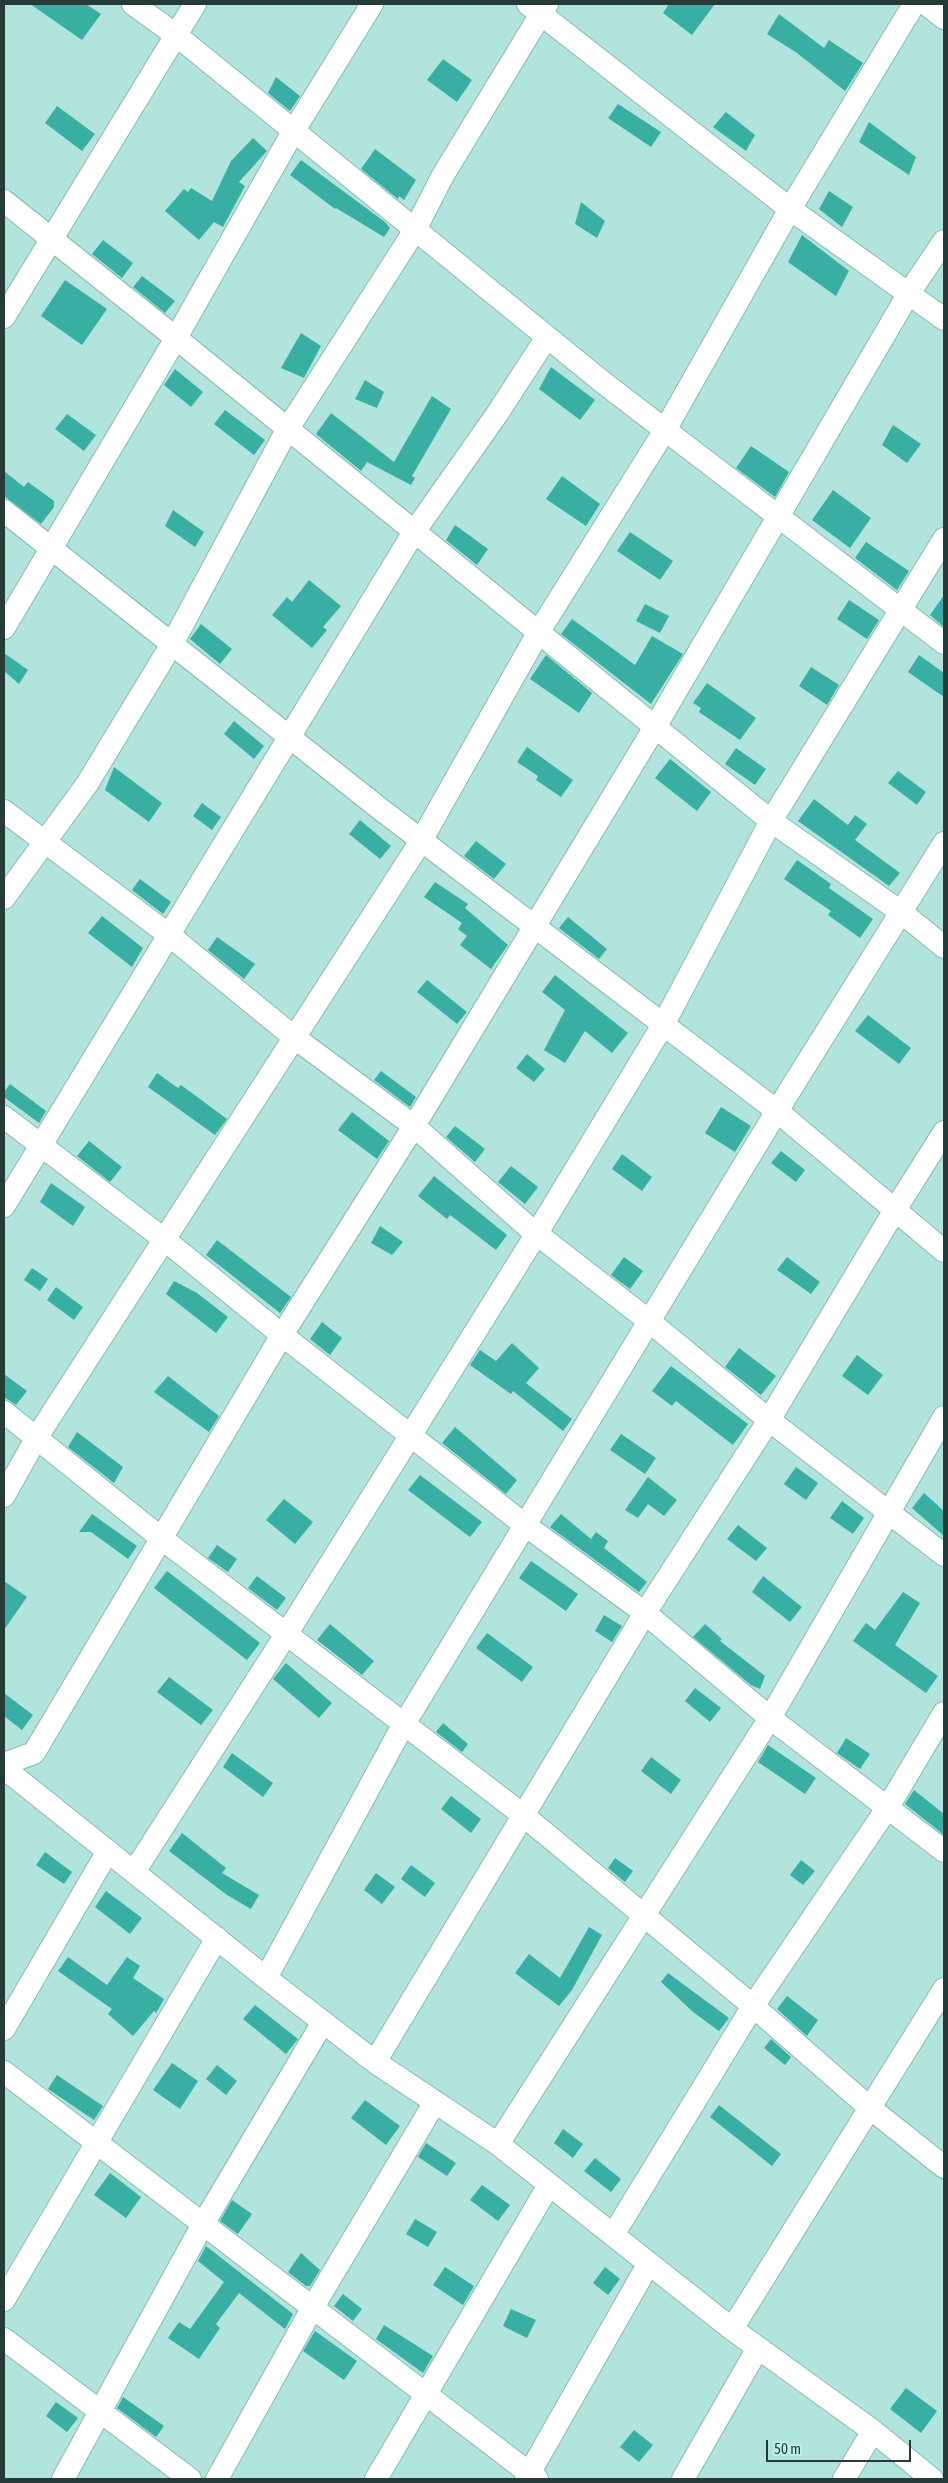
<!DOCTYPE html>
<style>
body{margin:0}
#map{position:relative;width:948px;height:2483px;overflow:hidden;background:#b1e4dd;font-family:"Asap Condensed",sans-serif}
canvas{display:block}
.frame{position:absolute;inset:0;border:5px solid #263b38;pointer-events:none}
.scale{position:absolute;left:766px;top:2440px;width:145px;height:22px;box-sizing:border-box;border:2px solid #263b38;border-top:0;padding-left:6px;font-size:15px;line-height:18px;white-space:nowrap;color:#263b38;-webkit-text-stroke:4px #bef2ea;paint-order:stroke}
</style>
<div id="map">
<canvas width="948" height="2483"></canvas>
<div class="frame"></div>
<div class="scale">50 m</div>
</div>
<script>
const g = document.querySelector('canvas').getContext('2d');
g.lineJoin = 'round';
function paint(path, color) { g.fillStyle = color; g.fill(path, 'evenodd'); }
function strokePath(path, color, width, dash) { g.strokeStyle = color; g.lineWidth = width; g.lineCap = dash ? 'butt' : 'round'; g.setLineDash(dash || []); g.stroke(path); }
paint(new Path2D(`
 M30 4H86L101 14 82 40Z
 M669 4H715L692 35 663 13Z
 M779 14 824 48 829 40 863 63 845 91 797 53 767 34Z
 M443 59 472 80 457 102 427 80Z
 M276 77 300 96 290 111 268 93Z
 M618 104 661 132 651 147 608 118Z
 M57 106 95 134 82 151 45 123Z
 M726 112 755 135 746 151 713 127Z
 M869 122 916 157 909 175 859 142Z
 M253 138 267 151 239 182 245 186 223 227 214 222 199 240 165 211 184 189 188 192 191 188 212 201 231 161Z
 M375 149 416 180 404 200 399 196 398 199 361 169Z
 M301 160 385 222 390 228 384 237 336 208 335 209 290 175Z
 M829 191 853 207 842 227 819 209Z
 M581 202 605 221 597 238 575 224Z
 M802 235 849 271 836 296 788 262Z
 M103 240 133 263 122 278 92 254Z
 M142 276 175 301 165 313 133 287Z
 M65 280 107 309 82 345 41 316Z
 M301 333 321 346 304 378 281 368Z
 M551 367 595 400 580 420 539 389Z
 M175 369 203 392 191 407 164 385Z
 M365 380 384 392 377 408 355 399Z
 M432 396 451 409 412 476 415 478 411 485 367 462 361 471 316 434 331 413 394 462Z
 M225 410 265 440 254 455 214 424Z
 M67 414 96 435 84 451 55 429Z
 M893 425 921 444 907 463 882 445Z
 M751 446 789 472 775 497 736 468Z
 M4 471 24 487 28 482 54 501V507L41 524 4 496Z
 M562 476 600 504 586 526 546 499Z
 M833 490 871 518 850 548 812 520Z
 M173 510 204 532 195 547 165 526Z
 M455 525 488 549 477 565 446 540Z
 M630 532 673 561 660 580 617 551Z
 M866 542 909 571 897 590 855 558Z
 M309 580 341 606 323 627 327 630 312 648 272 615 287 597 292 602Z
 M944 595V627L930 615Z
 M849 600 879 620 867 639 837 619Z
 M645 604 669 616 660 633 636 621Z
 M572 619 635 665 652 636 683 654 651 704 561 634Z
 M201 624 232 649 220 664 190 639Z
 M4 653 28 670 19 684 4 671Z
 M546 655 592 693 579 713 530 679Z
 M919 655 944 673V697L908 672Z
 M811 667 839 685 827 705 799 686Z
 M707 683 756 718 740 740 699 712 701 708 693 703Z
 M234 721 264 746 254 759 224 734Z
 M527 747 573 780 561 797 536 780 538 776 517 762Z
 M736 748 766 769 755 785 725 764Z
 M670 759 711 792 697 811 655 778Z
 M114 767 162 803 149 822 105 790Z
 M898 771 926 792 917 805 888 783Z
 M814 799 848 825 855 815 867 824 855 840 900 873 889 886 798 821Z
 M202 803 221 817 212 830 193 816Z
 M360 820 391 846 380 859 349 834Z
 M476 841 506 864 494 879 464 856Z
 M797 860 831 884 829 888 873 919 860 938 828 915 831 911 784 879Z
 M140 879 171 902 163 914 132 890Z
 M435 882 468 904 465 908 508 945 491 969 460 945 467 936 458 929 462 923 424 897Z
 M102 916 143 948 132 967 88 933Z
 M568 917 607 949 599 959 559 928Z
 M217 937 255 964 244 979 208 950Z
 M555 975 628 1033 612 1053 585 1031 565 1063 544 1050 565 1010 542 992Z
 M427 980 467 1012 457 1024 417 992Z
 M868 1015 911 1048 899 1064 855 1031Z
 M527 1054 545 1069 534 1082 516 1068Z
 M381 1071 416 1097 410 1107 374 1080Z
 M157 1073 178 1088 181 1085 227 1119 215 1135 148 1087Z
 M10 1084 46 1111 39 1123 4 1097V1092Z
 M721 1107 751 1126 735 1152 705 1133Z
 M352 1112 389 1141 377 1159 338 1130Z
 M455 1126 485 1149 475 1162 446 1137Z
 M89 1141 122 1167 110 1182 77 1156Z
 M781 1151 805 1170 796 1182 771 1163Z
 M622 1154 652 1177 642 1191 612 1169Z
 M511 1166 538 1187 525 1204 498 1182Z
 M434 1176 507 1235 496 1250 450 1215 447 1219 418 1196Z
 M51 1183 85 1207 73 1226 40 1202Z
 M380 1226 403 1242 392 1255 371 1243Z
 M217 1240 291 1297 280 1313 206 1255Z
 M624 1257 643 1271 630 1289 611 1275Z
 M787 1257 820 1282 811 1294 777 1270Z
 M32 1268 48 1279 40 1291 24 1280Z
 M174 1281 197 1293 228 1317 216 1333 166 1294Z
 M56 1287 83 1307 74 1320 47 1300Z
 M322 1322 342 1338 330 1355 310 1339Z
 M512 1343 539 1368 526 1383 572 1419 563 1431 513 1391 511 1394 470 1365 480 1350 496 1361Z
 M739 1348 776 1376 761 1395 725 1367Z
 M857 1355 883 1375 868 1395 842 1376Z
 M671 1366 748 1424 733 1445 676 1401 672 1406 652 1391Z
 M4 1374 27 1391 16 1405 4 1397Z
 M168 1376 219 1416 209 1432 154 1392Z
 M455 1427 517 1480 506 1494 442 1443Z
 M77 1432 123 1467 114 1483 68 1447Z
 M621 1434 656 1458 645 1474 610 1450Z
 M796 1467 818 1483 806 1500 784 1484Z
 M420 1475 482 1522 470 1537 408 1490Z
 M648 1477 677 1500 664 1516 648 1504 638 1518 625 1510Z
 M924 1493 944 1511V1536L912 1508Z
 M284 1499 313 1522 295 1544 266 1520Z
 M842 1501 864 1518 853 1534 830 1518Z
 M92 1514 137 1546 128 1559 91 1532H79Z
 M561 1514 591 1539 596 1532 608 1541 604 1548 647 1582 639 1592 550 1527Z
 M738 1525 767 1548 756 1561 727 1539Z
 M217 1545 237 1559 228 1572 208 1558Z
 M531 1561 578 1594 566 1611 519 1578Z
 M167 1571 260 1643 247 1660 154 1588Z
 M257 1576 286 1598 277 1610 248 1588Z
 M763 1576 802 1607 790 1622 752 1592Z
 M4 1581 27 1597 4 1630Z
 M903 1592 920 1603 895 1645 938 1676 926 1693 853 1641 866 1623 875 1630Z
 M604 1615 622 1626 612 1642 595 1631Z
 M330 1624 374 1661 362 1675 317 1640Z
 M705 1624 722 1639 720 1641 765 1676 760 1689 751 1685 693 1637Z
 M487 1633 533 1667 522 1682 476 1648Z
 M286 1663 332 1703 319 1718 273 1679Z
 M169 1677 213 1710 201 1725 157 1692Z
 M695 1688 721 1708 710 1722 685 1701Z
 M4 1693 33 1715 22 1730 4 1716Z
 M443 1723 468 1744 462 1752 436 1732Z
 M846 1738 870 1754 860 1769 837 1753Z
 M768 1745 816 1778 805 1794 758 1762Z
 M232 1753 273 1783 263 1797 223 1767Z
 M651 1757 681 1780 671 1794 641 1771Z
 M914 1790 944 1814V1835L905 1804Z
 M451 1796 481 1819 471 1833 441 1809Z
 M182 1833 226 1868 222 1873 259 1895 251 1909 227 1895 169 1851Z
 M45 1852 72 1872 64 1884 36 1865Z
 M615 1858 633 1871 625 1882 608 1868Z
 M801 1860 815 1871 803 1885 790 1875Z
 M411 1865 435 1883 425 1897 401 1879Z
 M376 1873 395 1887 382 1904 364 1890Z
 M106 1891 142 1918 130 1934 95 1907Z
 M589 1927 602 1935 572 1990 559 2006 515 1973 529 1954 560 1978Z
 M68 1957 107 1985 127 1957 140 1966 133 1978 164 1999 156 2013 154 2011 133 2036 108 2014 112 2009 58 1971Z
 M668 1973 729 2018 719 2031 693 2012 661 1982Z
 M787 1996 818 2020 807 2036 777 2009Z
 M255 2005 298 2039 286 2054 243 2019Z
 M771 2039 791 2057 785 2065 764 2048Z
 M172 2063 198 2081 180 2109 153 2090Z
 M217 2065 237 2081 226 2095 206 2079Z
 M57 2075 103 2106 94 2120 48 2089Z
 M365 2100 400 2126 386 2145 351 2118Z
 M719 2105 781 2154 772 2166 710 2117Z
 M563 2129 583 2144 573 2158 554 2143Z
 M426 2143 456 2163 447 2176 418 2157Z
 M595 2158 621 2179 611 2192 584 2171Z
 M110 2173 141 2197 126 2218 94 2195Z
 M482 2185 510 2205 498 2221 470 2200Z
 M232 2200 252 2214 238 2234 220 2221Z
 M415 2219 437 2232 428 2247 406 2234Z
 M206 2246 293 2314 285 2329 239 2293 216 2324 220 2328 199 2359 168 2338 179 2322 190 2329 224 2282 198 2261Z
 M301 2253 320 2270 310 2286H306L288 2272Z
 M445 2267 474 2286 463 2305 433 2285Z
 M605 2267 620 2279 608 2295 593 2283Z
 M343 2294 362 2309 353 2321 334 2306Z
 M511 2309 536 2320 527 2338 503 2326Z
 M384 2325 433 2356 423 2373 376 2339Z
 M315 2331 357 2361 344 2380 303 2351Z
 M906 2388 937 2411 921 2433 890 2409Z
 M123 2397 164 2426 156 2437 117 2408Z
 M56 2402 78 2418 67 2432 46 2416Z
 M634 2430 653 2445 639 2462 620 2447Z`), '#38afa2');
const street = new Path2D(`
 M133 4 176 35 605 384 944 643
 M528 4 790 209 944 319
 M926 4 944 18
 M4 201 176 338 771 821 901 912 944 947
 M4 317 195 4
 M4 511 379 808 777 1111 944 1251
 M4 628 176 338 293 132 372 4
 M4 811 169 935 295 1038 414 1126 528 1227 649 1321 769 1420 944 1555
 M4 898 87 784 172 644 287 430 415 230 442 177 547 4
 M4 1117 165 1240 282 1335 525 1525 645 1613 770 1718 944 1851
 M4 1206 414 532 497 414 547 337
 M4 1412 161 1538 523 1815 753 2006 870 2108 944 2167
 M4 1496 37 1437 421 841 538 633 665 430 790 209 914 4
 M4 1764 34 1753 282 1335 414 1126 655 727 909 293 944 241
 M4 1768 266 1978 375 2062 498 2144 732 2329 873 2431 932 2479
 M134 1872 287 1633 537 1233 663 1025 771 821 944 539
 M266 1978 401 1729 777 1111 944 843
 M4 2029 108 1851
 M375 2062 645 1613 769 1420 895 1210 944 1132
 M4 2072 537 2479
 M498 2144 770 1718 944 1417
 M613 2235 753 2006 888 1807 944 1713
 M4 2300 217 1938
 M732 2329 944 1989
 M4 2339 190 2479
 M63 2479 203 2224 323 2022
 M217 2479 313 2307 435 2102
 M376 2479 549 2185
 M526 2479 649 2263
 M683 2479 758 2348
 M844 2479 873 2431`);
strokePath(street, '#88bab3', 24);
strokePath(street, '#fff', 22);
</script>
